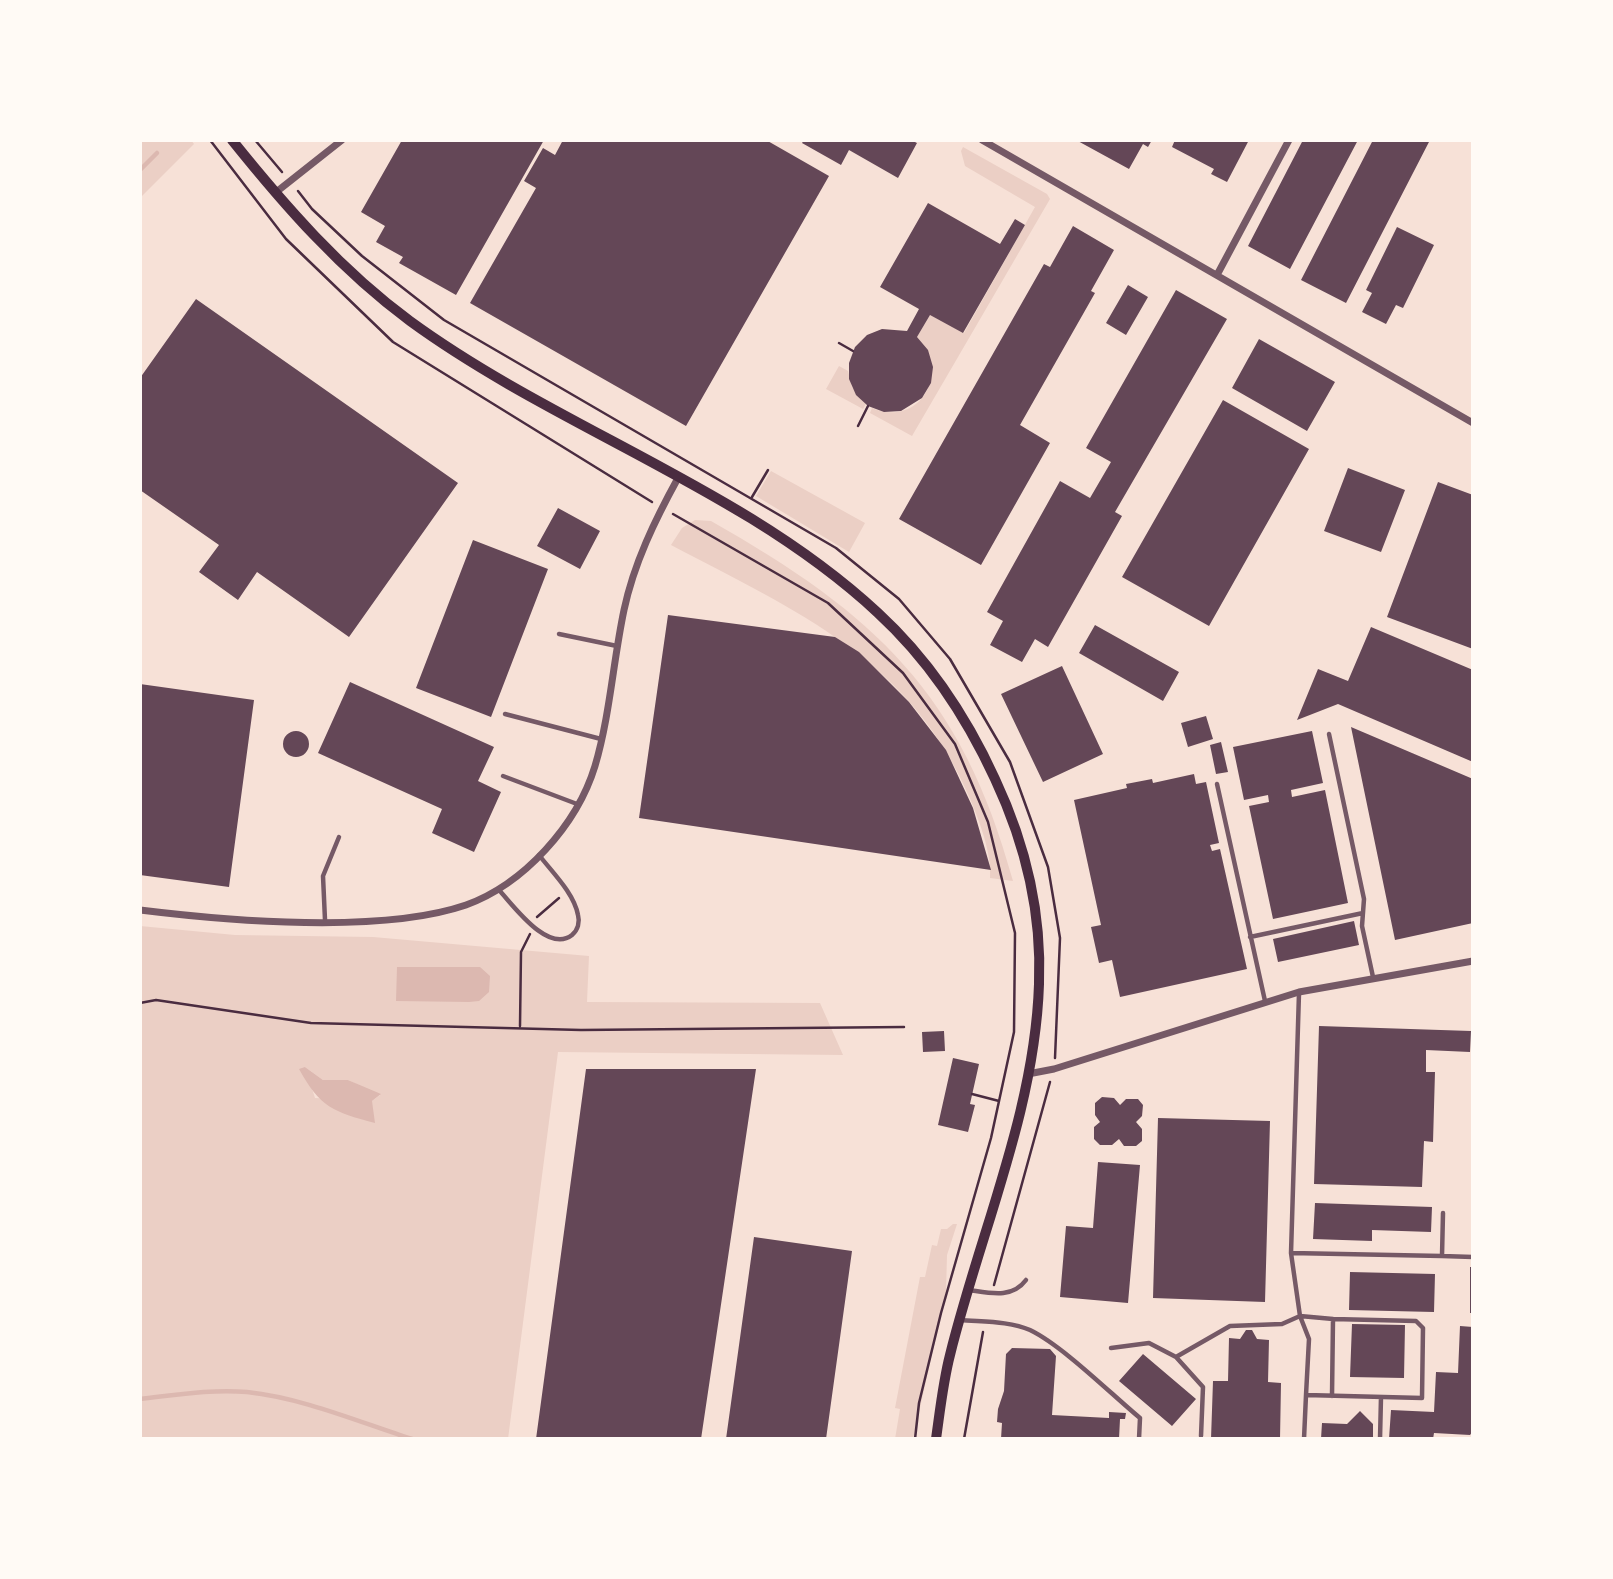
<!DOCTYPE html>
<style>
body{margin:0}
#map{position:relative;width:1613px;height:1579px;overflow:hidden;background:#f7e1d7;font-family:"Alegreya Sans",sans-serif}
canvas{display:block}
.frame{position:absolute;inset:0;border:142px solid #fffaf5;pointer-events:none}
</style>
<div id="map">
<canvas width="1613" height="1579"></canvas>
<div class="frame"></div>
</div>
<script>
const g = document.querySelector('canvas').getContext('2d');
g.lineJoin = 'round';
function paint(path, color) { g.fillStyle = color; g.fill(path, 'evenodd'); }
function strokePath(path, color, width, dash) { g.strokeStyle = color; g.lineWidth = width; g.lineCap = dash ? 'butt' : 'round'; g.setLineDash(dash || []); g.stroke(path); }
paint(new Path2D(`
 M140 140H191L194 144 140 198Z
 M963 147 1047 194 1050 199 912 436 870 413 872 408C920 428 951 373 917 337L930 315 964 333 1035 207 965 166 961 151Z
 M839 366 848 371 852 387 866 404 863 409 826 389Z
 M771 471 865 523 849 552 756 496Z
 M695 520 711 521C875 614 962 693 1013 881L990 878C992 854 980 823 971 801 913 661 797 611 671 545L682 528Z
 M140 926 235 935 373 937 589 956 587 1002 820 1003 843 1055 558 1052 508 1439H140ZM397 967 479 1001H397ZM305 1067 323 1080H348L380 1095 372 1101 315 1098Z
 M953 1224H957L947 1255 946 1292 913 1439H895L900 1409 895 1408 920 1277H925L932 1245 937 1246 941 1229H947Z`), '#ebcfc5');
paint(new Path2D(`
 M397 967H480L490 976 489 992 479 1001 469 1002 396 1001Z
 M305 1067 323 1080H348L381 1094 372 1101 375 1123C333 1112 320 1107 299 1069Z`), '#dcb8b0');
strokePath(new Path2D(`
 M140 170 157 153
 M140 1399C176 1395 211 1389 247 1392 303 1398 359 1422 412 1439`), '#dcb8b0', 4.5);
paint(new Path2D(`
 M402 140H544L456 295 399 263 403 257 376 242 385 226 361 212Z
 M563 140H766L829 176 686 426 470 303 536 188 524 181 543 148 555 155Z
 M804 140H911L917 143 898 178 849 150 841 165 802 143Z
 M1076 140H1152L1148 147 1143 144 1129 169Z
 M1175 140H1249L1227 182 1211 174 1214 169 1172 147Z
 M1303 140H1358L1290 269 1248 246Z
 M1373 140H1430L1346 303 1301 280Z
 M928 203 1000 244 1015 219 1025 225 963 333 930 315 917 337 928 350 933 367 931 383 922 398 901 411 884 412 868 406 856 395 849 379V363L855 347 867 335 882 329 907 331 919 309 880 287Z
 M1073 226 1114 250 1091 291 1095 293 1020 425 1050 443 981 565 899 519 1044 264 1050 267Z
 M1397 227 1434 245 1403 308 1396 305 1386 324 1362 312 1372 293 1366 290Z
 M1128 285 1148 297 1126 335 1106 323Z
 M1176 290 1227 319 1115 512 1122 516 1048 647 1035 639 1022 662 990 645 1003 621 987 612 1060 481 1090 498 1111 462 1086 448Z
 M196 299 458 483 349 637 257 572 238 600 199 572 219 545 140 490V378Z
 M1259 339 1335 382 1307 431 1232 388Z
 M1223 400 1309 449 1209 626 1122 577Z
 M1348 468 1405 490 1381 552 1324 531Z
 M1438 482 1473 495V649L1387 617Z
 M558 508 600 531 580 569 537 546Z
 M473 540 548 569 491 717 416 688Z
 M668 615 835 637 859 652 909 702 946 750 973 808 991 870 639 818Z
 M1095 625 1179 672 1163 701 1079 653Z
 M1371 627 1473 670V762L1338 704 1297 720 1318 669 1348 681Z
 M1062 666 1103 754 1043 782 1001 694Z
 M350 682 494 747 478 781 501 792 474 852 432 833 442 809 318 753Z
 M140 684 254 700 229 887 140 875Z
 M1206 716 1213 739 1188 747 1181 723Z
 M1351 727 1473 779V923L1395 940Z
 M283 744a13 13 0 1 1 26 0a13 13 0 1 1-26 0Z
 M1312 731 1323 783 1291 790 1292 797 1325 790 1348 903 1273 919 1249 806 1269 802 1268 795 1244 800 1233 747Z
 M1221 742 1228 772 1216 774 1210 745Z
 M1194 774 1196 784 1206 782 1219 843 1210 845 1212 851 1220 849 1247 969 1120 997 1112 960 1099 963 1091 927 1101 925 1074 800 1127 788 1126 784 1152 779 1153 783Z
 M1354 921 1359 945 1278 962 1273 939Z
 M1319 1026 1471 1031 1470 1052 1426 1050V1072H1435L1433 1142 1424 1141 1422 1187 1314 1184Z
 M944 1031 945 1051 923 1052 922 1032Z
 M953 1058 979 1064 970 1104 975 1105 968 1132 938 1125Z
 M586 1069H756L701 1439H536Z
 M1102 1097 1114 1098 1120 1105 1126 1099H1138L1143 1105 1142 1116 1136 1122 1142 1129V1141L1136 1146H1124L1119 1139 1112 1145H1100L1094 1139V1127L1100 1122 1095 1115V1103Z
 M1158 1118 1270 1121 1265 1302 1153 1298Z
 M1098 1162 1140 1165 1128 1303 1060 1297 1066 1226 1093 1228Z
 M1315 1203 1432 1207 1431 1232 1372 1230V1241L1313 1239Z
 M754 1237 852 1251 826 1439H726Z
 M1470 1267H1473V1313H1470Z
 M1350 1272 1435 1274 1434 1312 1349 1310Z
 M1352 1324 1405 1325 1404 1378 1350 1377Z
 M1460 1326 1473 1327V1431L1470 1435 1434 1433 1433 1439H1389L1391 1410 1434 1412 1436 1372 1458 1373Z
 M1246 1330H1252L1257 1339 1269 1340 1268 1382 1281 1383 1280 1439H1211L1213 1381H1228L1229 1338 1240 1339Z
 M1012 1348 1050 1349 1056 1356 1052 1415 1109 1418V1412L1126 1413 1125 1419H1120L1119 1439H1001L1002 1423 997 1422 998 1409 1004 1391 1006 1354Z
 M1143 1354 1196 1399 1172 1426 1119 1381Z
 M1360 1411 1373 1424V1439H1321L1322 1423 1347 1424Z`), '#644757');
strokePath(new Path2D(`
 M210 140 286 239 393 342 652 502
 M255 140 282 172
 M298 191 312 209 362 256 444 320 836 548 899 599 950 659 1010 762 1048 867 1060 938 1055 1058
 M839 343 853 351
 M858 426 868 406
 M752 497 768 470
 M673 514 828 603 903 673 955 744 988 822 1015 933 1014 1032 991 1138 941 1313 919 1403 915 1439
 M537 917 559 898
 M140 1003 156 1000 311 1023 581 1030 904 1027
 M520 1026 521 952 530 934
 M972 1094 999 1101
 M994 1285 1050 1082
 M964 1439 983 1332`), '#4a2c40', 2.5);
strokePath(new Path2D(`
 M559 634 617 646
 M505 714 601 739
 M1329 734 1364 899 1362 926 1373 977
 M503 776 577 804
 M1217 784 1265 1001
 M499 890C513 905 548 954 572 935 578 930 580 922 578 915 574 893 552 872 539 855
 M325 920 323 876 339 837
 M1250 937 1363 913
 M1299 993 1291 1253 1300 1316 1309 1339 1306 1395 1422 1398 1423 1328 1416 1321 1333 1319
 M1291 1253 1442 1256 1443 1213
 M1442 1256 1473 1257
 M969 1290C990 1293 1012 1299 1026 1280
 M960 1320C982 1322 1010 1321 1030 1330 1063 1346 1111 1394 1140 1418L1139 1439
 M1111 1348 1149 1343 1176 1357 1230 1326 1282 1324 1300 1316 1333 1319 1332 1396
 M1176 1357 1203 1387 1201 1436
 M1304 1439 1306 1395
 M1380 1439 1381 1397`), '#755966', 4.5);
strokePath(new Path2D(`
 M982 140 1473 423
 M275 193 342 140
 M1217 275 1289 140
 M140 910C229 921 382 934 466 905 524 884 577 825 595 766 610 715 613 662 624 610 634 563 655 520 678 478
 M1028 1074 1054 1069 1299 992 1473 961`), '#755966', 7);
strokePath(new Path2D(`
 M232 140C285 206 341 270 410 321 558 429 744 488 878 613 928 659 967 718 995 779 1026 845 1042 911 1039 984 1035 1111 980 1233 950 1355 943 1382 940 1411 936 1439`), '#4a2c40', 10);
</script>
